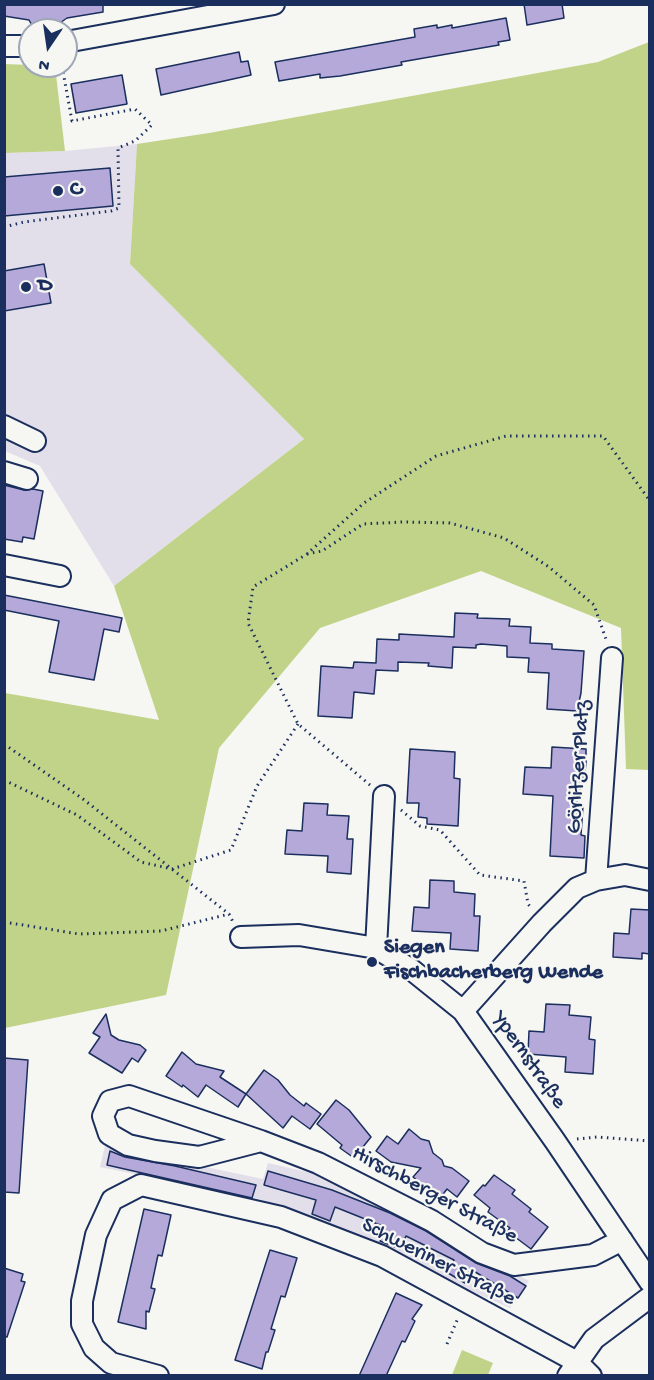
<!DOCTYPE html>
<meta charset="utf-8">
<style>
body{margin:0}
#map{position:relative;width:654px;height:1380px;overflow:hidden;background:#f6f6f2;font-family:"Gochi Hand",sans-serif}
canvas{display:block}
.frame{position:absolute;inset:0;border:6px solid #1b2f5e;pointer-events:none}
.north{position:absolute;left:18px;top:18px;width:60px;height:60px;box-sizing:border-box;background:#f6f6f2;border:2px solid #9ea6b7;border-radius:50%;rotate:193deg;font-size:16px;font-weight:700;line-height:24px;text-align:center;color:#1b2f5e}
.north::after{content:'';display:block;margin:auto;width:21px;height:27px;background:#1b2f5e;clip-path:polygon(50% 0,100% 100%,50% 72%,0 100%)}
</style>
<div id="map">
<canvas width="654" height="1380"></canvas>
<div class="frame"></div>
<div class="north">N</div>
</div>
<script>
const g = document.querySelector('canvas').getContext('2d');
g.lineJoin = 'round';
function paint(path, color) { g.fillStyle = color; g.fill(path, 'evenodd'); }
function strokePath(path, color, width, dash) { g.strokeStyle = color; g.lineWidth = width; g.lineCap = dash ? 'butt' : 'round'; g.setLineDash(dash || []); g.stroke(path); }
function write(font, color, halo, rows, align = 'center') {
  g.font = font + ' "Gochi Hand",sans-serif'; g.lineWidth = 4.5; g.setLineDash([]); g.textBaseline = 'middle'; g.strokeStyle = halo; g.fillStyle = color; for (const [text, x, y, turn = 0] of rows) {
    g.save(); g.translate(x, y); g.rotate((+turn || 0) * Math.PI / 180); g.textAlign = isNaN(turn) ? turn : align; if (halo) g.strokeText(text, 0, 0); g.fillText(text, 0, 0); g.restore();
  }
}
paint(new Path2D(`
 M137 144 130 264 304 439 114 586 40 466 5 451 4 153 65 151Z
 M105 1146 263 1179 268 1163 328 1177 529 1281 510 1308 259 1199 100 1167Z`), '#e2dfea');
paint(new Path2D(`
 M649 42V770L626 769 621 628 481 571 320 628 219 748 166 995 5 1028V693L159 720 114 586 304 439 130 264 137 144 209 133 598 62Z
 M4 64 55 66 65 151 5 153Z
 M462 1350 493 1363 488 1375H452Z`), '#c1d389');
const building = new Path2D(`
 M4 4H103V12L67 18 57 25 33 27 29 20 4 16Z
 M524 4H562L564 18 527 25Z
 M506 18 510 40 498 42 499 45 401 62 402 65 340 76 320 78V74L279 81 275 62 415 37 414 29 437 25V28L452 25V28Z
 M239 52 241 62 248 61 251 75 161 95 156 69Z
 M122 75 127 104 76 113 71 84Z
 M110 168 113 206 4 216V177Z
 M44 264 51 303 4 311V271Z
 M4 485 24 490 33 489 43 491 34 539 23 537 22 542 4 539Z
 M4 595 122 618 119 632 104 629 94 680 49 672 59 621 4 610Z
 M455 613 478 614 477 618 510 619 509 626 531 627 530 643 552 644V649L584 651 581 693 577 711 547 709 549 673 528 672 529 658 507 657V646L481 644 476 645V648L453 647 452 668 428 666 429 663 398 662V671L376 670 374 694 354 692 352 718 318 716 321 666 353 668 354 662 376 663 377 639 399 640V634L454 637Z
 M552 747 586 749V766L576 806H583L581 835 585 836 584 858 550 856 553 796 523 794 525 767 551 768Z
 M410 749 455 752 454 778 460 779 458 826 427 824V818L418 817 419 803H407Z
 M304 803 328 804 327 815 349 816 347 839H353L351 874 327 872 328 856 285 854 287 830 302 831Z
 M430 880 454 881V892L475 894 474 916H480L478 951 450 949 451 933 412 931 414 907 429 908Z
 M631 909 650 910V954L642 953V959L613 957 614 933 629 934Z
 M546 1004 570 1005 569 1015 591 1017 589 1039 595 1040 593 1074 565 1072 566 1057 528 1054 529 1031 544 1032Z
 M106 1014 111 1035 119 1040 140 1045 146 1050 138 1062 132 1058 122 1073 89 1053 100 1037 93 1033Z
 M182 1052 196 1064 224 1071 220 1077 246 1094 238 1107 206 1085 198 1097 183 1085 182 1087 166 1076Z
 M4 1058 28 1060 19 1193 4 1192Z
 M264 1070 278 1080 290 1095 304 1106 306 1103 321 1114 310 1129 292 1116 283 1128 246 1094Z
 M336 1100 349 1110 371 1137 354 1158 340 1148 342 1145 317 1124Z
 M409 1129 421 1139 429 1141 433 1153 442 1160 444 1166 452 1168 469 1181 457 1197 447 1189 438 1201 424 1190 426 1188 413 1177 421 1168 391 1162 376 1151 387 1136 398 1144Z
 M110 1151 125 1157 175 1166 256 1185 252 1198 107 1165Z
 M268 1171 332 1190 390 1213 426 1231 476 1263 510 1276 526 1286 518 1298 472 1270 465 1283 448 1273 454 1260 406 1236 400 1249 380 1241 385 1227 335 1207 330 1221 312 1214 316 1200 264 1185Z
 M494 1175 515 1190 512 1194 531 1209 529 1212 548 1227 531 1249 507 1231 510 1228 488 1212 490 1208 474 1195 483 1185 485 1186Z
 M144 1209 171 1215 162 1256 158 1255 151 1288 155 1289 149 1312 146 1311V1329L118 1322Z
 M270 1250 297 1258 285 1297 281 1296 271 1329 275 1330 268 1352H266L262 1369 235 1360Z
 M4 1268 23 1274 21 1281 25 1282 7 1337 4 1336Z
 M396 1293 422 1305 412 1319 415 1321 405 1342 402 1341 386 1376H359Z`);
paint(building, '#b5a9d9');
strokePath(building, '#1b2f5e', 1.5);
const minor = new Path2D(`
 M66 42 274 4
 M4 46H30
 M4 426 35 441
 M4 472 27 479
 M4 565 60 576
 M596 880 612 658
 M241 937 299 935 376 948 412 970 463 1011 555 1141 650 1282
 M376 948 384 796
 M463 1011 542 923 577 888 596 880 625 875 650 880
 M261 1141 199 1157 155 1151 128 1145 109 1134 103 1116 110 1101 129 1096 261 1141 318 1163 432 1221 482 1253 514 1265 593 1255 622 1240
 M158 1376 111 1363 94 1348 82 1324V1301L96 1235 112 1200 141 1185 281 1217 382 1256 577 1362 591 1376
 M568 1376 594 1339 650 1297`);
strokePath(minor, '#1b2f5e', 24);
strokePath(new Path2D(`
 M4 227 24 222 111 211 119 208 118 148 135 141 152 125 135 109 72 121 62 66
 M307 554 322 551 363 524 403 522 450 523 504 538 549 567 594 605 607 642
 M4 744 83 799 229 914 233 922
 M4 780 77 815 141 862 172 869 231 850 257 786 298 724
 M370 785 298 724 248 623 253 587 307 554 364 503 436 456 506 436H603L650 501
 M401 810 420 826 440 830 480 875 524 881 528 904 532 909
 M4 922 79 934 161 931 229 914
 M577 1139 597 1137 650 1141
 M447 1344 458 1318`), '#1b2f5e', 3, [1.5, 4.5]);
strokePath(minor, '#f6f6f2', 20);
for (const [x, y, r, color] of [
 [58,191,6,"#1b2f5e"],
 [26,287,6,"#1b2f5e"],
 [372,962,6,"#1b2f5e"]
]) { const dot = new Path2D(); dot.arc(x, y, r, 0, 2 * Math.PI); g.fillStyle = color; g.fill(dot); strokePath(dot, '#f6f6f2', 2); }
write('bold 22px', '#1b2f5e', '#f6f6f2', [
 ["C",70,191],
 ["D",38,287],
 ["Siegen",384,949],
 ["Fischbacherberg Wende",384,974]
], 'left');
write('22px', '#1b2f5e', '#f6f6f2', [
 ["Görlitzer Platz",580,767,-86],
 ["Ypernstraße",528,1061,55],
 ["Hirschberger Straße",434,1196,28],
 ["Schweriner Straße",438,1263,27]
]);
</script>
